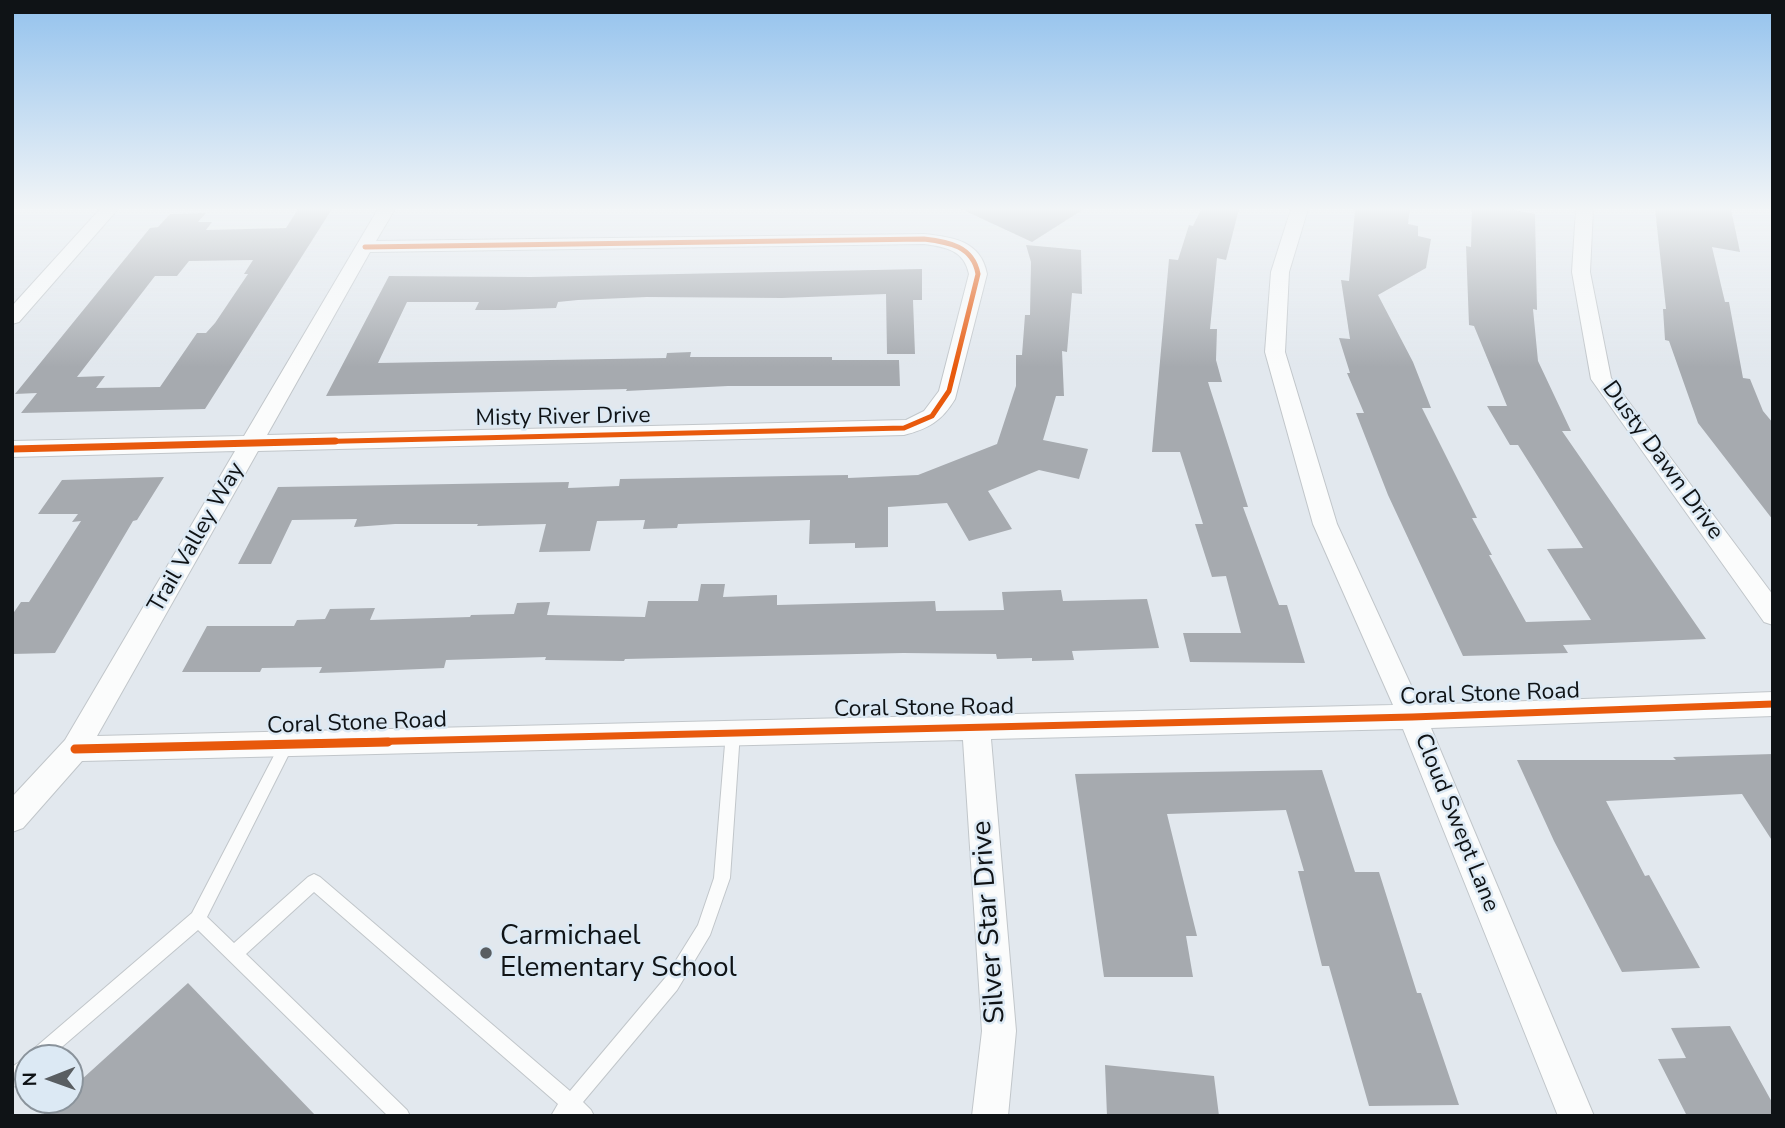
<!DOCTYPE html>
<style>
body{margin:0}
#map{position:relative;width:1785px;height:1128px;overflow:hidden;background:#e2e8ee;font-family:"Nunito Sans",sans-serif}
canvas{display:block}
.frame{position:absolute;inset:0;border:14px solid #0f1316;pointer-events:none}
.north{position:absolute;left:14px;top:1044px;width:70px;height:70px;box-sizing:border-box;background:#dce9f4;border:2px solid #8a939b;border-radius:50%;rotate:269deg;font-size:19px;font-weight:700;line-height:28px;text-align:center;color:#0f1316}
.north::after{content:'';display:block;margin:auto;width:24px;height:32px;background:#595e62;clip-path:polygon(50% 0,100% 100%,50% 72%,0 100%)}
</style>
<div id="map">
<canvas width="1785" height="1128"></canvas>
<div class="frame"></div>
<div class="north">N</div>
</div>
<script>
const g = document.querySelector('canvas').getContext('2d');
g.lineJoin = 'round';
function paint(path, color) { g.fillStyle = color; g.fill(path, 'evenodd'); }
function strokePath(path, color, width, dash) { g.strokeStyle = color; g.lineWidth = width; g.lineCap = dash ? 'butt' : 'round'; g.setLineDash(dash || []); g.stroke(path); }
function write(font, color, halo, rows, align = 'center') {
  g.font = font + ' "Nunito Sans",sans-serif'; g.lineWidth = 5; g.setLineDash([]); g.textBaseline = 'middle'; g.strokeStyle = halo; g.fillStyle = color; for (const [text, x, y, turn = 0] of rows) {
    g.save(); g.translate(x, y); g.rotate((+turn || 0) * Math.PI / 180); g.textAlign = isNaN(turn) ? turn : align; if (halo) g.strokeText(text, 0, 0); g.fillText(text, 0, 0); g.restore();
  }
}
paint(new Path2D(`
 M298 209H332L205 409 21 413 37 393 15 394 150 228 158 227 170 214 206 213 198 222H212L206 230 286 228ZM253 260 244 274H248L215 323 206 333H197L160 387 96 388 105 376 77 377 155 276H177L189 261Z
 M961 209H1084L1032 242Z
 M1201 209H1239L1226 260 1217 258 1210 329H1217L1216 360 1222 382H1208L1248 507H1243L1279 605H1287L1305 663 1190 662 1183 633H1241L1226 576 1212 577 1195 524H1203L1180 452H1152L1169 259 1178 260 1189 225 1193 226Z
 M1355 209H1410L1408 224 1418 226V236L1431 239 1426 268 1378 295 1413 362 1431 408H1422L1477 518H1472L1492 555H1489L1526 622 1591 620 1547 549 1583 548 1518 445H1510L1487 406H1507L1474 326 1469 325 1466 246 1471 247 1472 209H1508L1535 214 1537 310 1533 309 1538 361 1571 431H1562L1706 639 1563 645 1568 653 1463 656 1388 495 1356 413H1364L1347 373H1350L1339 338 1350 339 1341 280 1349 281Z
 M1655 209H1731L1740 252 1712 247 1725 302H1729L1743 378 1750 379 1763 411 1773 423V520L1698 423 1669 341 1665 340 1663 309H1666Z
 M1026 245 1081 250 1082 294 1072 293 1067 352 1062 351 1064 396H1056L1043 440 1088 449 1079 479 1039 470 988 491 1012 529 969 541 947 503 888 507V547L855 548V543L809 544 810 520 678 524 677 528 643 529 645 520 597 521 590 551 539 552 546 524 477 526 478 524H395L354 527 357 519 292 520 271 564H238L278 487 569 482 568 488 619 486 620 479 848 475V478L918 475 997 444 1016 386V355H1022L1025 315H1030L1031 262Z
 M922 269V300H913L915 354H887L886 294 782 298 647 297 578 300 558 302 556 308 504 310H475L479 302H407L378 363 666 358 667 353 691 352 690 357H832V360H899L900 386H728L626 391 627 389 326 396 389 276 531 277Z
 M164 477 137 520 133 521 55 653 12 654V615L21 602H29L81 521 72 522 78 514H38L62 480Z
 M701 584H725L723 597 777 595V605L935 601 936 611 1004 610 1002 592 1061 590 1063 601 1147 599 1159 648 1072 651 1074 660 1032 661V658L997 659 996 654 903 653 625 659 624 661 545 660 546 657 446 660 444 668 350 672 319 673 322 667 262 668 260 672H182L207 626H294L297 620 325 619 330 609 375 608 370 620 470 617 471 615 514 614 517 603 550 602 547 615 645 617 648 601H698Z
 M1773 754V842L1742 794 1606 801 1645 876 1649 875 1700 968 1622 972 1554 841 1517 760H1676L1673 757Z
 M1322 770 1355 872H1379L1417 993H1421L1459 1105 1369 1106 1329 966H1322L1298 871H1304L1286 810 1167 814 1197 936H1186L1193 977H1104L1075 774Z
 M188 983 316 1116H41L59 1100H70V1090Z
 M1730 1026 1773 1104V1116H1687L1658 1059 1686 1058 1671 1028Z
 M1105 1065 1214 1076 1219 1116H1107Z`), '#a6aaaf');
const service = new Path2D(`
 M733 726 738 728 740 732 730 878 710 935 677 990 583 1102 591 1110 594 1116H551L558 1104 314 892 246 954 407 1110 410 1116H388L198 930 49 1058H28V1077L12 1088V1067L28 1056 30 1052 192 913 281 742 286 740 291 742 293 746 207 917 234 943 308 877 314 874 320 877 570 1091 665 978 698 925 714 878 726 732 728 728Z`);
const minor = new Path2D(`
 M100 209H118L19 322 12 324V306Z
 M378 209H395L376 241 924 234C953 237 981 241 987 274L955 399C942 421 928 429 904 435L258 451 97 736 1393 705 1313 524 1265 352 1271 272 1291 209H1308L1289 272 1285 352 1337 524 1420 705 1773 692V716L1431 728 1594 1116H1558L1403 729 991 739 1016 1031 1008 1116H972L982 1031 963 740 82 761 23 828 12 832V797L65 740 235 451 12 457V441L244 436ZM924 244C946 247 964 250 969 274L939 391 924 411 906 420 267 435 370 252Z
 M1576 209H1593L1590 272 1611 378 1773 595V625L1764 622 1591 379 1572 272Z`);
strokePath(service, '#c1c6ca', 2);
strokePath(minor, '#c1c6ca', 2);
paint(service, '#fbfcfc');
paint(minor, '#fbfcfc');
strokePath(new Path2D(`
 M261 443 904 428 932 416 949 391 978 274C973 246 949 242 924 239L365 247`), '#e8590c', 5);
strokePath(new Path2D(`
 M12 449 335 441
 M315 743 1412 717 1773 704`), '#e8590c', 7);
strokePath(new Path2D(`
 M75 749 388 742`), '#e8590c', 9);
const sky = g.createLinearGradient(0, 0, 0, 367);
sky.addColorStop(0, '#93c2ed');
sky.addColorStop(0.57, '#f2f5f7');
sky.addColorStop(1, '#f2f5f700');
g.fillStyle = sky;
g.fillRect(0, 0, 1785, 367);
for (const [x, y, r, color] of [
 [486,953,7,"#595e62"]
]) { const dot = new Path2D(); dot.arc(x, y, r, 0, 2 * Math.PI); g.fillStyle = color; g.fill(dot); strokePath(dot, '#dce9f4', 2.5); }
write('23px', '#0f1316', '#dce9f4', [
 ["Misty River Drive",563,418,-1],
 ["Dusty Dawn Drive",1662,461,54],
 ["Trail Valley Way",197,538,-60],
 ["Coral Stone Road",1490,695,-2],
 ["Coral Stone Road",924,709,-1],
 ["Coral Stone Road",357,724,-2],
 ["Cloud Swept Lane",1456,823,68]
]);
write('28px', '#0f1316', '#dce9f4', [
 ["Silver Star Drive",990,922,-94]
]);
write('28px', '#0f1316', '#dce9f4', [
 ["Carmichael",500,937],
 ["Elementary School",500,969]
], 'left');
</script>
